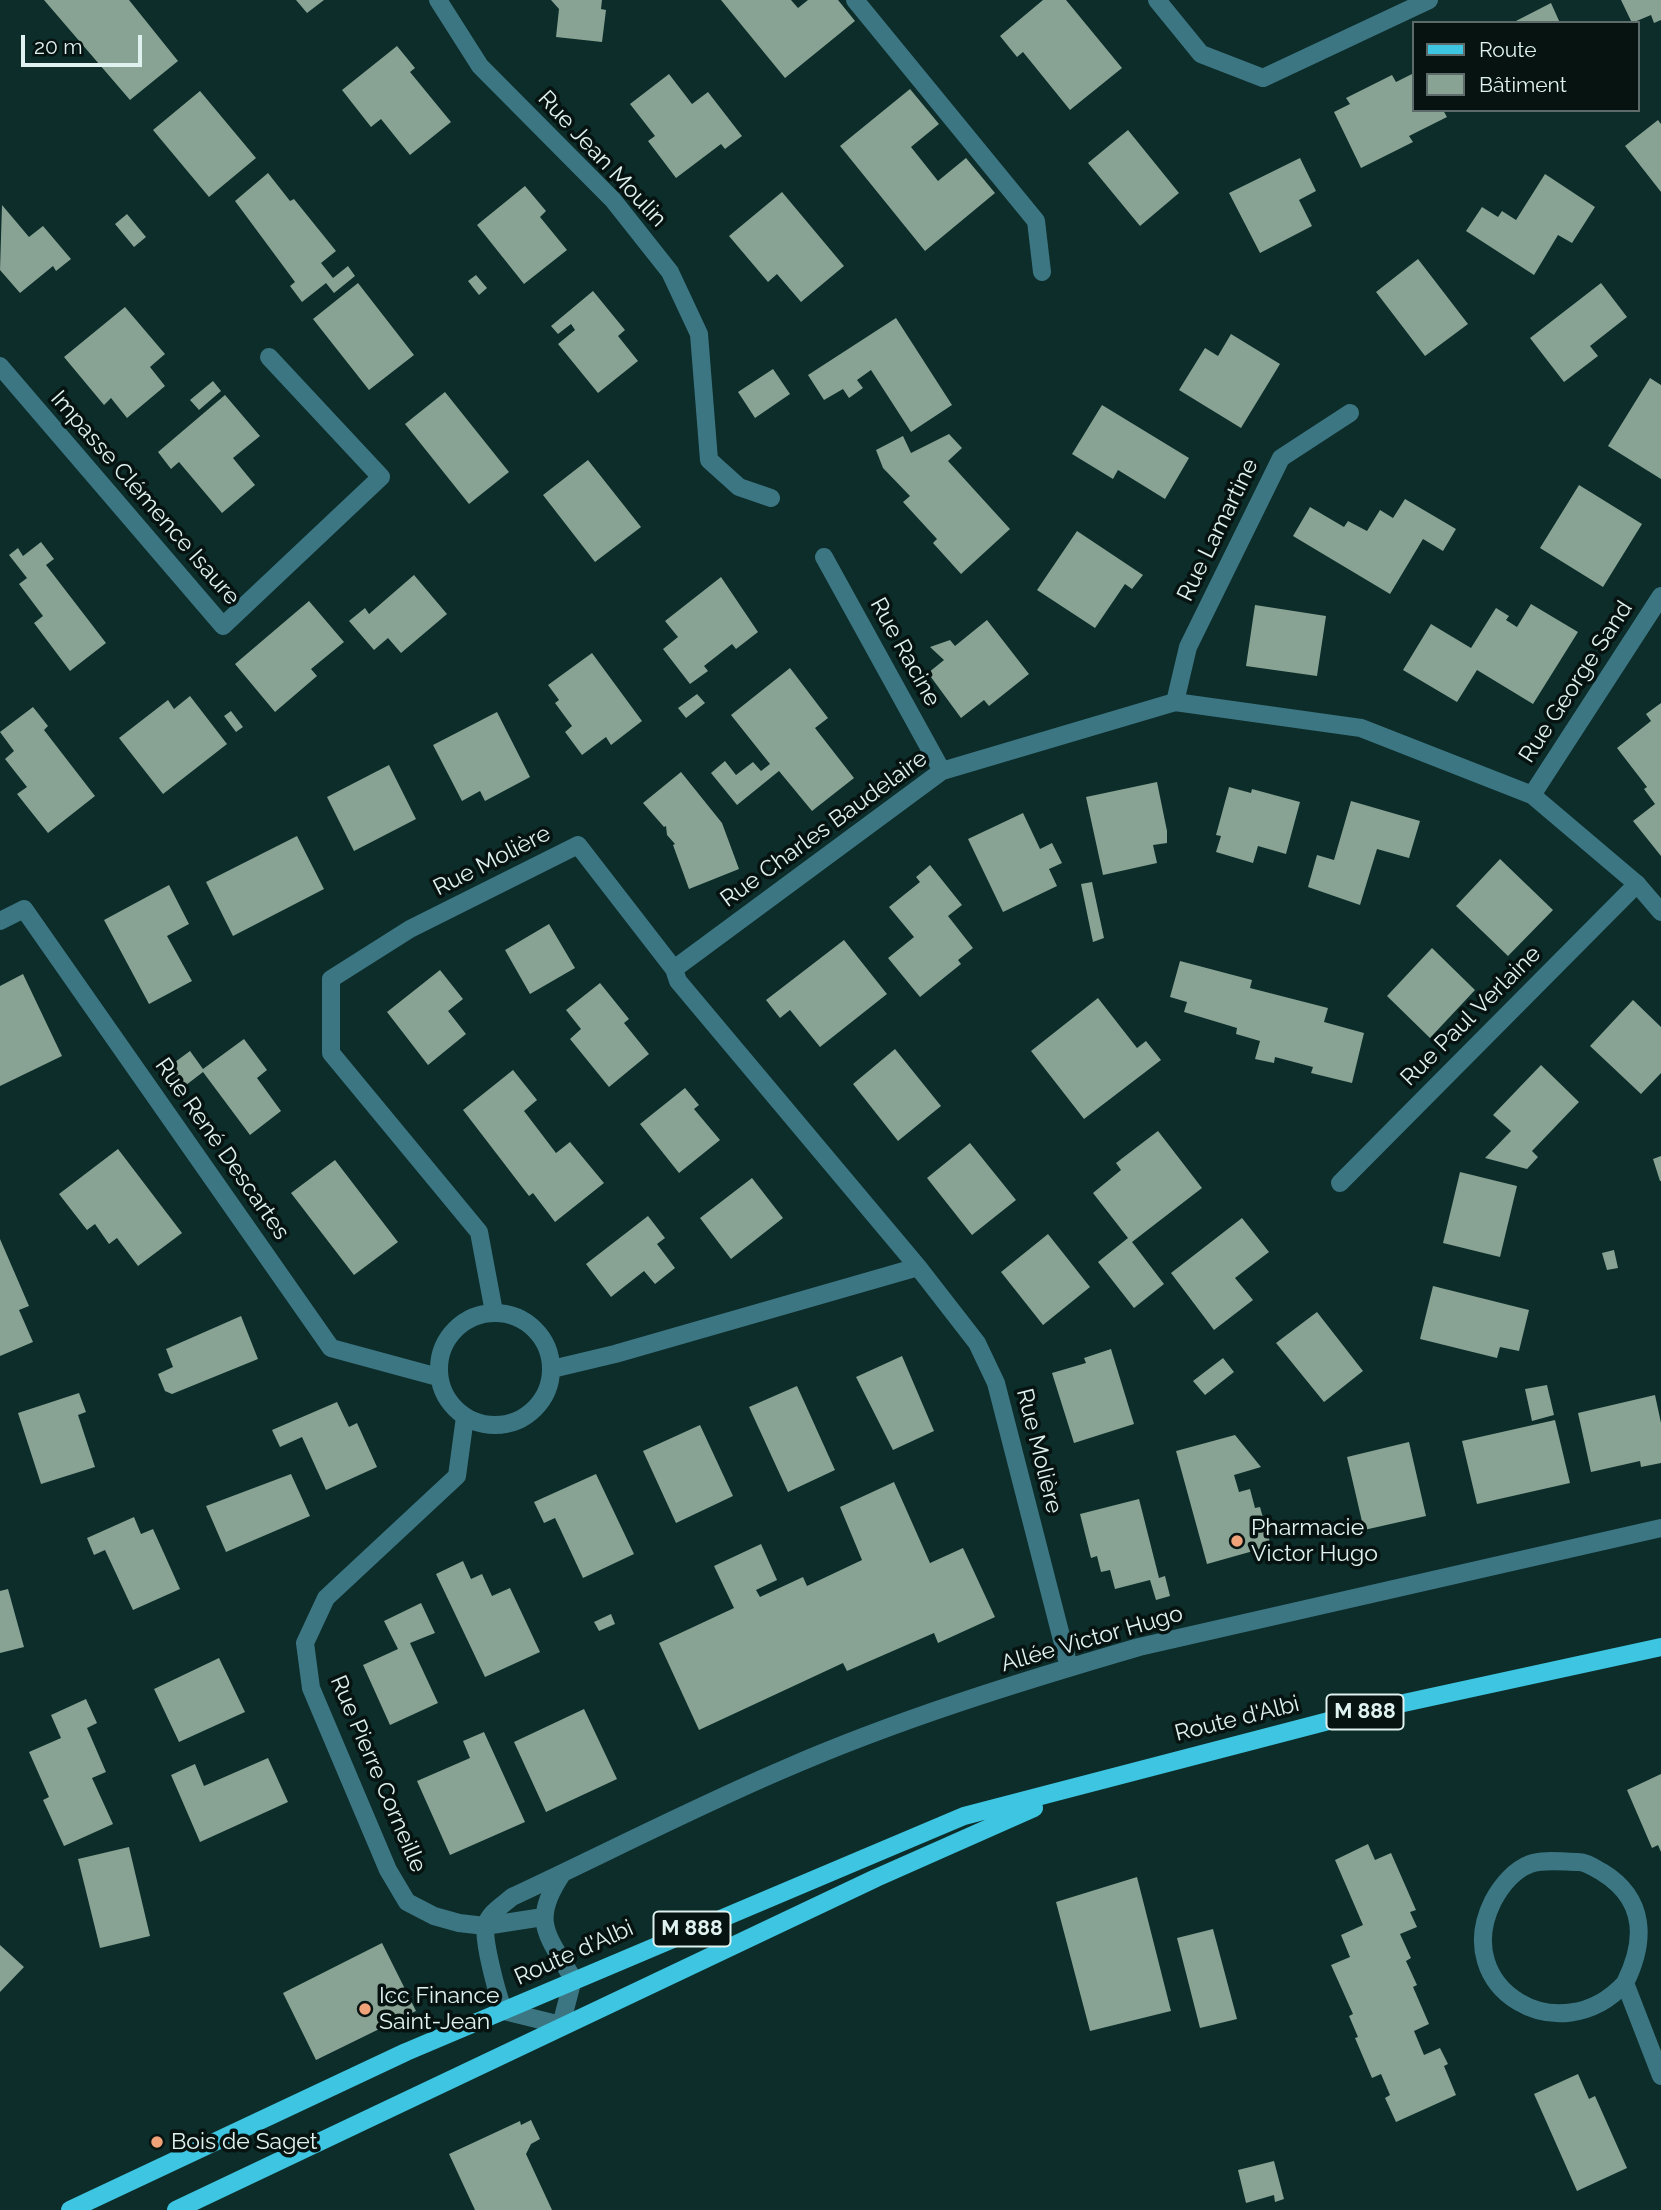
<!DOCTYPE html>
<meta charset="utf-8">
<style>
body{margin:0}
#map{position:relative;width:1661px;height:2210px;overflow:hidden;background:#0c2d2a;font-family:Raleway,sans-serif}
canvas{display:block}
.legend{position:absolute;left:1412px;top:21px;width:228px;height:91px;box-sizing:border-box;background:#061311;border:2px solid #5d6c6a;margin:0;padding:9px 12px;list-style:none;font-size:21px;color:#e0f2f0}
.legend li{display:flex;align-items:center;gap:14px;height:35px}
.legend b{width:35px;border:2px solid #5d6c6a}
.scale{position:absolute;left:21px;top:35px;width:121px;height:32px;box-sizing:border-box;border:4px solid #e0f2f0;border-top:0;padding-left:9px;font-size:21px;line-height:24px;white-space:nowrap;color:#e0f2f0;-webkit-text-stroke:5px #061311;paint-order:stroke}
</style>
<div id="map">
<canvas width="1661" height="2210"></canvas>
<ul class="legend">
<li><b style="height:9px;background:#3ec5e1"></b>Route</li>
<li><b style="height:19px;background:#88a393"></b>Bâtiment</li>
</ul>
<div class="scale">20 m</div>
</div>
<script>
const g = document.querySelector('canvas').getContext('2d');
g.lineJoin = 'round';
function paint(path, color) { g.fillStyle = color; g.fill(path, 'evenodd'); }
function strokePath(path, color, width, dash) { g.strokeStyle = color; g.lineWidth = width; g.lineCap = dash ? 'butt' : 'round'; g.setLineDash(dash || []); g.stroke(path); }
function write(font, color, halo, rows, align = 'center') {
  g.font = font + ' Raleway,sans-serif'; g.lineWidth = 7; g.setLineDash([]); g.textBaseline = 'middle'; g.strokeStyle = halo; g.fillStyle = color; for (const [text, x, y, turn = 0] of rows) {
    g.save(); g.translate(x, y); g.rotate((+turn || 0) * Math.PI / 180); g.textAlign = isNaN(turn) ? turn : align; if (halo) g.strokeText(text, 0, 0); g.fillText(text, 0, 0); g.restore();
  }
}
paint(new Path2D(`
 M44 0H129L178 61 130 100Z
 M296 0H324L307 13Z
 M551 0H602L601 9 606 10 602 42 556 37 559 9Z
 M721 0H791L798 8 808 0H838L855 21 785 78Z
 M1043 0H1066L1122 68 1070 110 1023 52 1017 57 1000 36Z
 M1621 0H1661V20L1654 23 1651 15 1632 23Z
 M1551 3 1560 23H1512Z
 M397 46 415 68 410 72 451 122 410 155 381 119 371 127 342 90Z
 M1414 73V110H1443L1447 117 1409 136 1413 142 1361 168 1334 112 1350 104 1346 98 1392 75 1396 82Z
 M669 74 692 104 708 92 742 136 725 149 721 144 676 178 648 141 655 136 630 104Z
 M910 89 939 124 911 147 938 181 966 158 995 193 925 251 840 146Z
 M200 91 256 158 209 197 153 130Z
 M1658 120 1661 124V192L1625 146Z
 M1128 130 1179 193 1140 226 1088 163Z
 M1300 158 1316 191 1299 200 1312 226 1260 253 1229 193Z
 M268 173 290 201 294 199 336 251 321 263 333 278 348 266 355 276 334 293 326 283 302 302 290 286 295 282 235 201Z
 M1545 174 1595 207 1572 243 1558 235 1534 275 1466 231 1482 207 1498 217 1502 211 1516 220Z
 M525 186 546 211 540 217 567 250 524 284 477 225Z
 M782 192 844 266 801 302 777 274 768 282 729 236Z
 M2 205 29 237 43 226 71 259 56 271 53 266 20 293 0 270Z
 M127 214 146 237 134 247 115 224Z
 M1418 259 1468 324 1425 356 1376 292Z
 M476 275 487 288 479 295 468 281Z
 M358 283 414 355 369 390 313 319Z
 M1601 283 1627 317 1590 346 1598 356 1564 382 1530 338Z
 M593 291 625 330 618 336 638 361 598 393 558 344 575 330 571 324 558 334 551 326Z
 M125 307 165 354 150 367 165 386 127 418 111 398 104 405 64 357Z
 M896 318 952 405 911 432 871 370 857 380 863 388 849 398 843 389 824 400 808 375Z
 M1231 334 1280 364 1241 428 1179 390 1205 348 1218 356Z
 M773 369 790 394 755 418 738 392Z
 M1650 378 1661 385V479L1608 446Z
 M213 381 221 391 199 410 190 400Z
 M445 392 509 472 469 504 405 424Z
 M225 395 260 436 233 458 255 485 222 513 179 462 171 469 158 452Z
 M1102 405 1189 458 1165 499 1118 470 1113 479 1072 454Z
 M949 434 962 448 948 461 1010 529 961 574 933 543 937 539 903 502 910 496 883 468 876 450 903 436 911 453Z
 M588 460 641 527 595 562 543 495Z
 M1579 485 1642 524 1603 587 1540 548Z
 M1405 499 1456 529 1443 551 1423 539 1390 594 1293 536 1310 507 1344 527 1348 521 1367 531 1380 510 1393 518Z
 M1077 531 1143 575 1132 589 1125 584 1095 628 1037 590Z
 M41 542 54 559 46 565 106 643 70 671 34 623 43 616 19 584 27 578 9 555 18 548 23 556Z
 M414 575 447 614 401 653 388 638 374 650 349 621 365 608 369 614Z
 M721 577 758 632 736 649 732 644 704 666 708 671 690 684 663 649 678 637 665 621Z
 M309 601 344 642 311 669 317 676 275 712 235 664Z
 M1531 604 1578 632 1533 704 1477 670 1457 702 1403 670 1431 624 1471 648 1496 608 1509 616 1506 620 1517 627Z
 M1255 605 1326 616 1317 676 1246 666Z
 M987 620 1029 674 989 706 984 700 961 718 928 673 944 660 930 647 950 640 955 646Z
 M592 653 642 721 611 745 606 737 582 755 565 732 572 726 555 703 559 700 548 685Z
 M790 668 828 718 815 728 854 778 812 811 779 771 737 805 711 773 725 761 736 775 753 762 761 771 770 764 731 715Z
 M697 694 705 703 686 718 678 708Z
 M190 696 227 744 163 794 119 738 168 700 174 709Z
 M1661 703V856L1633 821 1655 804 1644 789 1647 787 1617 748 1651 721 1646 714Z
 M33 707 48 726 44 730 95 796 48 833 17 794 27 787 5 759 14 751 0 732Z
 M231 711 243 727 236 732 224 716Z
 M497 712 530 777 485 801 480 791 462 801 433 745Z
 M389 765 416 819 354 851 327 797Z
 M681 772 722 823 739 869 689 889 673 845 675 844 667 835 666 826 664 827 643 803Z
 M1157 782 1167 831V843L1153 845 1157 863 1103 875 1086 797Z
 M1229 787 1251 793 1252 789 1300 802 1286 854 1258 846 1253 863 1216 852 1221 836 1216 835Z
 M1351 801 1420 821 1409 858 1377 849 1360 905 1308 887 1317 855 1334 860Z
 M1023 813 1040 849 1052 843 1062 863 1049 869 1057 886 1003 912 968 839Z
 M297 836 324 889 233 936 206 882Z
 M1500 859 1553 910 1508 956 1456 906Z
 M930 865 962 905 948 916 973 948 958 960 961 964 920 997 888 958 914 937 889 907 920 882 916 877Z
 M1092 882 1104 938 1093 942 1081 884Z
 M169 885 189 924 167 936 192 981 149 1004 104 920Z
 M549 924 575 968 530 994 505 950Z
 M844 940 887 994 820 1047 790 1010 780 1018 766 1000Z
 M1432 948 1475 990 1430 1038 1387 996Z
 M1180 961 1252 980 1250 988 1328 1008 1324 1022 1364 1033 1352 1083 1311 1073 1313 1067 1275 1057 1274 1063 1255 1059 1260 1041 1236 1034 1237 1028 1184 1012 1187 1002 1170 997Z
 M440 970 463 999 448 1011 466 1034 428 1065 387 1012Z
 M23 974 62 1056 0 1086V986Z
 M600 983 629 1019 624 1023 649 1054 609 1087 570 1039 581 1029 566 1010Z
 M1098 998 1137 1048 1146 1041 1161 1060 1084 1119 1031 1051Z
 M1633 1000 1661 1027V1073L1641 1094 1590 1046Z
 M244 1039 267 1070 257 1078 281 1111 250 1135 203 1072 177 1092 163 1071 190 1051 203 1069Z
 M895 1049 941 1106 898 1141 853 1084Z
 M1541 1065 1579 1102 1532 1151 1538 1157 1527 1169 1485 1158 1511 1131 1493 1115Z
 M513 1070 537 1100 524 1111 556 1153 570 1142 604 1183 555 1222 533 1193 529 1196 463 1110Z
 M685 1088 699 1105 694 1109 720 1140 679 1173 640 1124Z
 M1158 1131 1202 1188 1132 1242 1164 1284 1134 1308 1098 1262 1128 1238 1093 1193 1121 1170 1116 1163Z
 M970 1143 1016 1200 972 1235 927 1178Z
 M118 1149 182 1233 138 1266 117 1238 109 1244 95 1224 87 1230 59 1194Z
 M1661 1156V1181H1660L1653 1159Z
 M335 1160 398 1242 354 1275 291 1193Z
 M1460 1172 1517 1186 1500 1257 1443 1243Z
 M752 1178 783 1218 731 1259 700 1218Z
 M648 1216 665 1238 657 1244 675 1268 655 1284 644 1271 611 1297 586 1264Z
 M1242 1218 1269 1252 1235 1278 1253 1300 1214 1330 1171 1273Z
 M1048 1234 1090 1287 1043 1325 1001 1272Z
 M0 1239 29 1306 19 1310 33 1342 0 1356Z
 M1614 1250 1618 1268 1607 1270 1602 1253Z
 M1433 1286 1529 1310 1519 1351 1500 1347 1497 1358 1420 1339Z
 M1317 1312 1363 1371 1324 1402 1276 1343Z
 M241 1316 258 1359 172 1394 165 1391 158 1374 173 1367 166 1349Z
 M1111 1349 1134 1424 1074 1443 1052 1373 1086 1363 1084 1358Z
 M902 1356 934 1431 893 1450 856 1377Z
 M1223 1358 1234 1372 1205 1395 1193 1381Z
 M1547 1385 1554 1415 1532 1421 1525 1389Z
 M797 1386 835 1470 788 1492 749 1407Z
 M79 1393 86 1412 78 1415 95 1467 41 1484 18 1413Z
 M1655 1395 1661 1423V1463L1641 1467 1640 1461 1591 1472 1578 1413Z
 M337 1402 349 1427 357 1423 377 1467 326 1490 302 1437 280 1447 272 1430Z
 M1555 1420 1570 1483 1477 1504 1462 1441Z
 M700 1425 733 1496 676 1523 643 1451Z
 M1235 1435 1261 1467 1234 1475 1239 1492 1250 1489 1255 1508 1260 1507 1271 1546 1207 1564 1176 1451Z
 M1409 1442 1426 1516 1364 1530 1347 1457Z
 M291 1474 310 1516 226 1552 206 1506Z
 M596 1474 634 1554 583 1578 555 1518 544 1523 534 1502Z
 M894 1482 930 1563 963 1548 995 1617 938 1643 934 1633 847 1671 843 1663 699 1730 659 1643 734 1608 714 1566 761 1544 777 1580 756 1590 760 1597 803 1577 807 1586 862 1560 840 1507Z
 M1139 1499 1159 1578 1165 1576 1170 1596 1156 1600 1150 1580 1115 1589 1110 1570 1101 1572 1097 1556 1091 1558 1080 1514Z
 M134 1517 141 1534 153 1529 180 1589 133 1610 105 1550 94 1555 87 1538Z
 M463 1561 471 1579 482 1574 492 1596 510 1588 540 1652 485 1677 436 1574Z
 M8 1589 24 1647 0 1653V1591Z
 M421 1603 435 1633 410 1643 438 1703 390 1725 363 1665 398 1649 384 1621Z
 M611 1614 615 1624 599 1631 594 1622Z
 M219 1658 245 1712 179 1742 154 1689Z
 M86 1699 97 1723 87 1728 106 1772 92 1778 113 1824 64 1846 43 1800 49 1797 29 1752 61 1738 51 1715Z
 M584 1709 617 1779 546 1812 514 1742Z
 M484 1732 525 1822 450 1855 417 1781 470 1758 463 1741Z
 M268 1758 288 1802 200 1842 171 1775 195 1764 204 1786Z
 M1661 1774V1852L1658 1845 1652 1848 1627 1790Z
 M1368 1844 1375 1860 1391 1853 1416 1910 1410 1912 1417 1927 1400 1934 1411 1958 1406 1961 1417 1985 1413 1987 1429 2024 1414 2031 1424 2055 1440 2048 1448 2064 1444 2066 1456 2095 1396 2122 1385 2098 1390 2095 1381 2074 1372 2078 1355 2038 1358 2037 1349 2016 1353 2014 1331 1965 1350 1957 1341 1935 1363 1925 1335 1860Z
 M129 1847 150 1936 100 1948 78 1859Z
 M1137 1877 1171 2011 1090 2031 1056 1902Z
 M1213 1929 1237 2019 1200 2028 1177 1938Z
 M382 1943 416 2011 316 2060 283 1993Z
 M0 1945 24 1967 0 1992Z
 M1578 2074 1589 2099 1595 2096 1627 2168 1577 2191 1534 2094Z
 M531 2120 540 2139 531 2144 526 2154 552 2210H475L449 2154 520 2121 521 2125Z
 M1274 2161 1284 2199 1275 2202 1274 2195 1246 2203 1238 2170Z`), '#88a393');
strokePath(new Path2D(`
 M855 0 1036 221 1042 272
 M1340 1183 1637 884`), '#3d7683', 18);
strokePath(new Path2D(`
 M438 0 480 66 613 200 670 272 699 334 709 460 739 487 771 498
 M1157 0 1201 54 1263 78 1429 0
 M0 366 223 626 381 477 269 357
 M824 557 942 771
 M1175 702 1188 647 1281 458 1350 413
 M1532 795 1661 596
 M0 921 24 909 331 1348 438 1377
 M674 969 942 771 1175 702 1361 728 1532 795 1637 884 1661 912
 M494 1312 479 1232 331 1053V979L410 929 578 845 674 969 678 981 918 1267 977 1343 996 1383 1069 1667
 M439 1369a56 56 0 1 1 112 0a56 56 0 1 1-112 0Z
 M552 1369 615 1354 918 1267
 M465 1417 457 1476 326 1598 305 1643 311 1688 388 1870 407 1902 434 1916 459 1923 485 1926 543 1917
 M562 1874C530 1922 547 1934 573 1979L561 2025 504 2011C498 1997 482 1939 486 1925 489 1913 503 1905 512 1897 602 1855 691 1809 782 1770 896 1720 1019 1682 1139 1647L1661 1528
 M1625 1983C1560 2054 1449 1989 1493 1901 1501 1886 1514 1870 1530 1864 1543 1859 1564 1862 1578 1862 1587 1862 1594 1868 1602 1872 1646 1899 1646 1941 1625 1983L1661 2076`), '#3d7683', 18);
strokePath(new Path2D(`
 M70 2210 406 2052 964 1816 1367 1711 1661 1647
 M176 2210 876 1878 1034 1808`), '#3ec5e1', 18);
for (const [x, y, r, color] of [
 [1237,1541,7,"#f0a279"],
 [365,2009,7,"#f0a279"],
 [157,2142,7,"#f0a279"]
]) { const dot = new Path2D(); dot.arc(x, y, r, 0, 2 * Math.PI); g.fillStyle = color; g.fill(dot); strokePath(dot, '#061311', 2.5); }
for (const [x, y, w] of [
 [1365,1712,77],
 [692,1929,77]
]) { const box = new Path2D(); box.roundRect(x - w / 2, y - 17.5, w, 35, 5); g.fillStyle = '#061311'; g.fill(box); strokePath(box, '#e0f2f0', 2); }
write('bold 21px', '#e0f2f0', null, [
 ["M 888",1365,1712],
 ["M 888",692,1929]
]);
write('23px', '#e0f2f0', '#061311', [
 ["Rue Jean Moulin",602,159,47],
 ["Impasse Clémence Isaure",145,498,49],
 ["Rue Lamartine",1218,530,-64],
 ["Rue Racine",905,652,61],
 ["Rue George Sand",1576,682,-57],
 ["Rue Charles Baudelaire",824,829,-36],
 ["Rue Molière",492,861,-27],
 ["Rue Paul Verlaine",1471,1016,-45],
 ["Rue René Descartes",222,1149,55],
 ["Rue Molière",1039,1451,76],
 ["Allée Victor Hugo",1092,1639,-16],
 ["Route d'Albi",1237,1719,-14],
 ["Rue Pierre Corneille",378,1774,67],
 ["Route d'Albi",574,1953,-24]
]);
write('23px', '#e0f2f0', '#061311', [
 ["Pharmacie",1251,1528],
 ["Victor Hugo",1251,1554],
 ["Icc Finance",379,1996],
 ["Saint-Jean",379,2022],
 ["Bois de Saget",171,2142]
], 'left');
</script>
